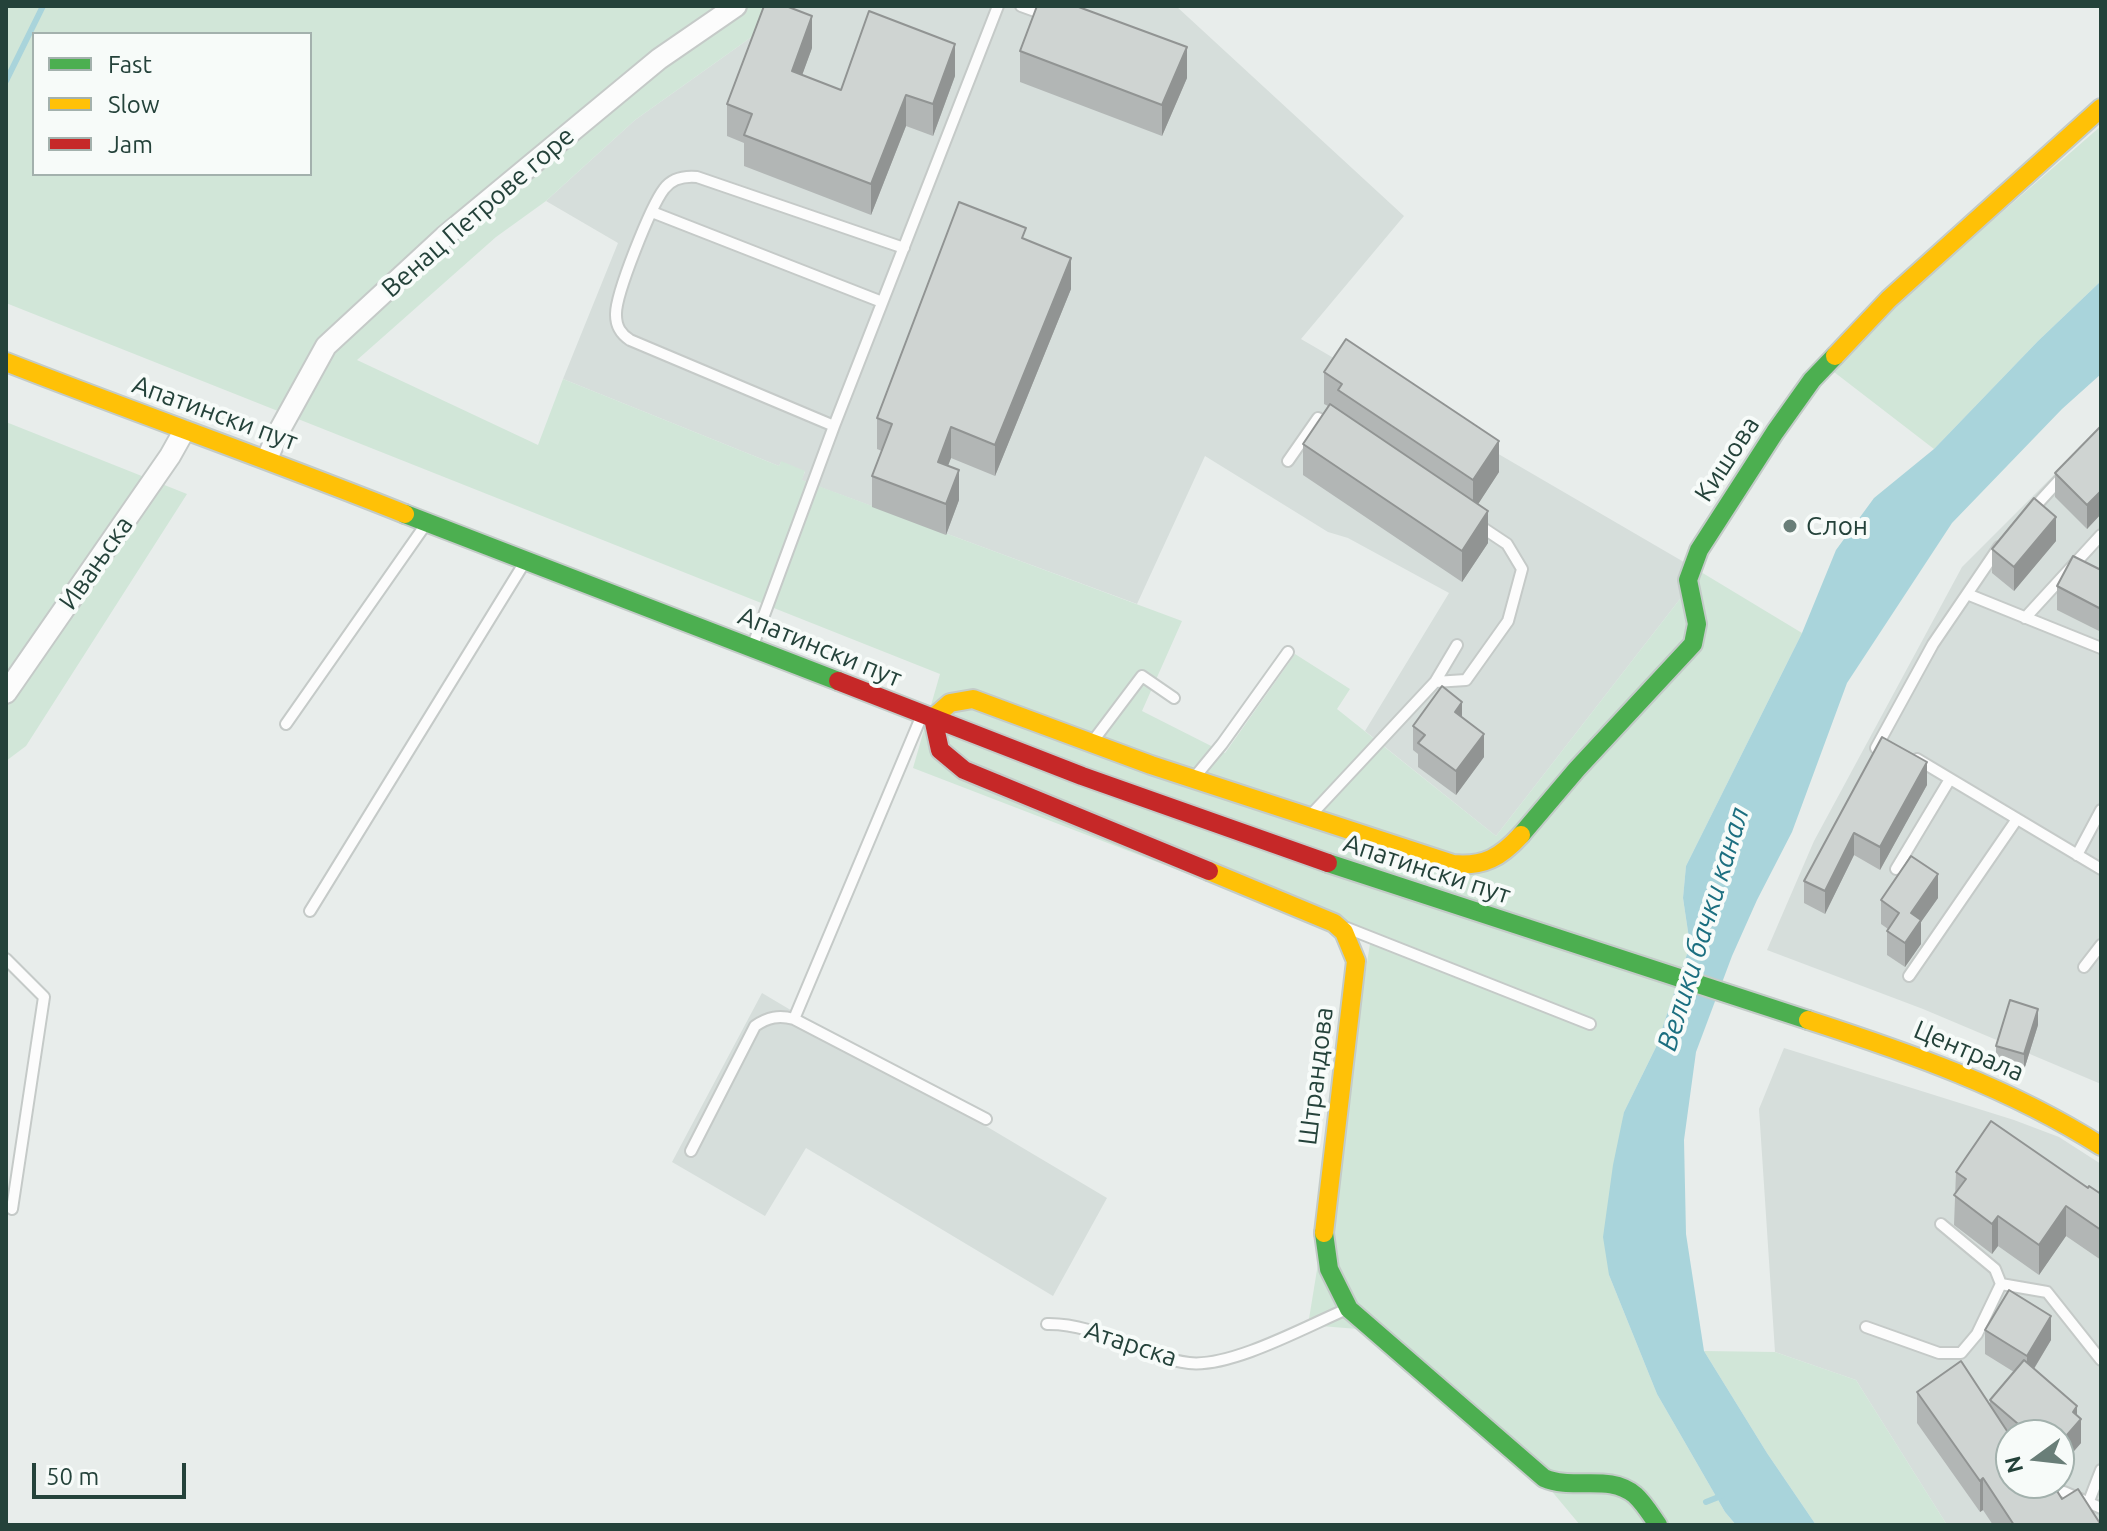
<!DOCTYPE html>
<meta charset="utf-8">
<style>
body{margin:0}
#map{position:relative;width:2107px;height:1531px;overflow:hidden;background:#e8edeb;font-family:Ubuntu,sans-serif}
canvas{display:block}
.frame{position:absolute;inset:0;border:8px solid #24423a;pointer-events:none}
.legend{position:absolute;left:32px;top:32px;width:280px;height:144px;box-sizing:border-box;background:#f7fbf9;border:2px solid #a3b1ad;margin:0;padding:10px 14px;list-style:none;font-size:24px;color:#24423a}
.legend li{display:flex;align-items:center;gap:16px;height:40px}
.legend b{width:40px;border:2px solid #a3b1ad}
.north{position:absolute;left:1995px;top:1419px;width:80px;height:80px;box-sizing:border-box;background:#f7fbf9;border:2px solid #a3b1ad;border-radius:50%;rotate:255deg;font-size:22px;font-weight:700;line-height:32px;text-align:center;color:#24423a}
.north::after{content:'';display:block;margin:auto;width:28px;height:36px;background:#697e78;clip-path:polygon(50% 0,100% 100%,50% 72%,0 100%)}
.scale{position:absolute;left:32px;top:1463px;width:154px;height:36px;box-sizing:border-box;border:4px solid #24423a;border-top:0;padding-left:10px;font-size:24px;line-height:28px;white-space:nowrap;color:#24423a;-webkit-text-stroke:6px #f7fbf9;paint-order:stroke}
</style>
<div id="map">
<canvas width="2107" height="1531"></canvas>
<div class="frame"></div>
<ul class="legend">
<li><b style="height:10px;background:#4caf50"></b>Fast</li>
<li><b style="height:10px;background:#ffc107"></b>Slow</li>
<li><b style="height:10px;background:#c62828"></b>Jam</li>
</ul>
<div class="north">N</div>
<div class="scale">50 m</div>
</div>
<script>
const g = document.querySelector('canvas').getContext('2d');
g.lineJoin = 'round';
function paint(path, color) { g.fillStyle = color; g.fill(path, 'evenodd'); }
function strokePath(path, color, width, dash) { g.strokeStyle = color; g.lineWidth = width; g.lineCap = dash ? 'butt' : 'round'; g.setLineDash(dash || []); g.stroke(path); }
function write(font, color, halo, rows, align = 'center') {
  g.font = font + ' Ubuntu,sans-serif'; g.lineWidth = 8; g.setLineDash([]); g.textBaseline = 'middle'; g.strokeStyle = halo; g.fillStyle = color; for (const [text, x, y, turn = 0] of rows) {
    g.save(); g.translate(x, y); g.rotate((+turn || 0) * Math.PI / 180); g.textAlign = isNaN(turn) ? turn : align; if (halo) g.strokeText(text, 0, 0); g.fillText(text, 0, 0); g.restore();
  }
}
paint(new Path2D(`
 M795 6H1176L1404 216 1301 339 1701 572 1496 836 1365 731 1449 593 1348 538 1328 532 1205 456 1137 604 801 480 805 472 781 462 779 466 563 379 618 243 546 201 635 120Z
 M2101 428V1084L1923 1009 1767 950 1814 841 1962 567Z
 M762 993 1107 1198 1053 1296 806 1148 765 1216 672 1162Z
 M1784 1048 2014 1120 2059 1137 2101 1164V1525H1947L1856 1380 1775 1352 1759 1109ZM2011 1435H2059V1483H2011Z`), '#d6dedb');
paint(new Path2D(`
 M6 6H795L635 120 546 201 496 237 357 360 538 445 563 379 779 466 781 461 805 471 802 480 1182 621 1142 711 1225 753 1295 654 1350 689 1337 709 1496 836 1701 572 1802 633 1686 866 1683 898 1690 945 1656 1047 1624 1112 1609 1275 1657 1394 1725 1512 1736 1525H1580L1509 1440 1358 1329 1308 1325 1370 944 913 768 940 674 6 303ZM34 34H310V174H34Z
 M2101 126V281L2038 341 1934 449 1834 372 1892 308Z
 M6 422 187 494 26 746 6 761Z
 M1704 1351 1775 1352 1856 1380 1947 1525H1816L1767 1453Z`), '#d1e6d8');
paint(new Path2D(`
 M2101 281V374L2062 409 1952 523 1847 683 1792 832 1757 900 1732 956 1696 1052 1684 1140 1686 1234 1704 1351 1767 1453 1816 1525H1736L1725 1512 1657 1394 1609 1275 1603 1237 1613 1165 1624 1112 1656 1047 1690 945 1683 898 1686 866 1802 633 1836 550 1874 498 1934 449 2038 341Z`), '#a9d4db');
strokePath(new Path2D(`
 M6 81 43 6
 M1706 1502 1721 1496`), '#a9d4db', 6);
const lane = new Path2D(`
 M1021 6 1046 15
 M652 212 882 302
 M834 426 630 340C621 334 616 327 616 315 615 295 651 206 664 189 672 178 685 176 697 177L904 248
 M1288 461 1318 418 1331 426
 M2031 511 2063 476
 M1967 594 2101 648
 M2025 618 2101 535
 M753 645 834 426 998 6
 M1435 682 1466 680 1508 621 1522 569 1507 544 1477 524
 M286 724 426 524
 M1093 741 1142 676 1174 698
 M1876 748 1933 644 1999 547
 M1917 759 2101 869
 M1194 778 1222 744 1288 652
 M1309 817 1435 682 1457 645
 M2077 855 2101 810
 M1896 869 1950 779
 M310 911 523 565
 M1347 928 1590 1024
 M6 959 44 997 12 1209
 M2084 967 2101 945
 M1909 976 2017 819
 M794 1019 922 715
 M691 1151 755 1026C768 1017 779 1015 794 1019L986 1119
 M1941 1224 1995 1269 2001 1284 2047 1292 2101 1360
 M1047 1324C1099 1323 1139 1357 1189 1363 1231 1368 1307 1326 1347 1309
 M1866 1327 1939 1353H1961L1977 1334 2001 1284
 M2064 1492 2101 1508
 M2089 1501 2101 1470`);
const street = new Path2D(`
 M267 459 278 433 326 346 444 237 659 59 736 6
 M6 693 170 456 184 431`);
const fast = new Path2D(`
 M405 514 838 681
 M1521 835 1577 769 1693 644 1697 624 1688 580 1699 550 1775 432 1812 380 1835 356
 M1328 863 1808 1020
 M1324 1233 1329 1269 1349 1309 1544 1478C1573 1491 1609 1473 1635 1495 1644 1503 1651 1515 1658 1525`);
const slow = new Path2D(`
 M1835 356 1889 299 2101 108
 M6 362C139 414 273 461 405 514
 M933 718 950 703 973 699 1151 765 1453 864C1484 867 1501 857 1521 835
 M1209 871 1334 923 1344 932 1356 961 1324 1233
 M1808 1020C1910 1053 2010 1088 2101 1146`);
const jam = new Path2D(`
 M838 681 1082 776 1328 863
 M933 718 940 750 964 770 1209 871`);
strokePath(lane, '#c5cac8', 14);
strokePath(street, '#c5cac8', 24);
strokePath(fast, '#c3cbc8', 22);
strokePath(slow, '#c3cbc8', 22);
strokePath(jam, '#c3cbc8', 22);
strokePath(lane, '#fcfcfc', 10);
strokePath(street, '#fcfcfc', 20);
strokePath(fast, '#4caf50', 18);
strokePath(slow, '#ffc107', 18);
strokePath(jam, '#c62828', 18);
paint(new Path2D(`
 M812 48 802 75 841 90 955 76 933 136 906 126 871 215 744 166V143L727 136V104Z
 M1020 51 1187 78 1162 136 1020 82Z
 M1026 240 1071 289 995 476 951 458 948 465 959 500 946 535 872 507V476L882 451 877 449V418Z
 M1324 372 1499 472 1478 504 1488 543 1462 582 1303 475V444L1328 406 1324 404Z
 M2101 426V514L2087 529 2055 497V473Z
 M2056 541 2014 591 1992 573V549Z
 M2101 570V632L2057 610V586Z
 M1462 718 1484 757 1456 795 1418 767V754L1413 750V726Z
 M1882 737 1927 785 1880 870 1854 855 1825 914 1804 903V881Z
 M1938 898 1921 922V944L1905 967 1887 955V931L1888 929 1881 924V900Z
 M2038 1025 2024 1070 1996 1062V1046Z
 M1956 1172 2088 1188 2101 1194V1260L2066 1236 2039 1275 1998 1246 1992 1254 1954 1225Z
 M1985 1330 2051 1340 2034 1369 2077 1416 2081 1443 2060 1467 2059 1466V1435H2011V1483L2044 1488 2101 1525H1993L1983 1510 1980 1512 1917 1423V1392L1990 1406V1400L2014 1372 1985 1354Z`), '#b2b6b5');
paint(new Path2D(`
 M812 16V48L792 103V71Z
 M955 44V76L933 136V104Z
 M1187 47V78L1162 136V105Z
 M906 95V126L871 215V184Z
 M1071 258V289L995 476V445Z
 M951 427V458L938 492V462Z
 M1499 441V472L1473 512V480Z
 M959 470V500L946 535V504Z
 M2101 491V514L2087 529V505Z
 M1488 511V543L1462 582V551Z
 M2056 517V541L2014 591V567Z
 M1462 702V725L1455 712Z
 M1484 734V757L1456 795V771Z
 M1927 762V785L1880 870V847Z
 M1854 833V855L1825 914V891Z
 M1938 874V898L1921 922V944L1905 967V943L1911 913Z
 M2038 1009V1025L2024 1070V1054Z
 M2066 1206V1236L2039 1275V1245Z
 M1998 1216V1246L1992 1254V1224Z
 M2051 1316V1340L2027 1380V1356Z
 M2077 1406V1424L2081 1419V1443L2060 1467V1443L2073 1412Z
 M1983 1478V1510L1980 1512V1481Z`), '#919493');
const building = new Path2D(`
 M764 6H786L812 16 792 71 841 90 869 11 955 44 933 104 906 95 871 184 744 135 752 114 727 104Z
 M1037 6H1076L1187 47 1162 105 1020 51Z
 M959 202 1026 228 1022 238 1071 258 995 445 951 427 938 462 959 470 946 504 872 476 892 424 877 418Z
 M1346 339 1499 441 1473 480 1338 390 1342 384 1324 372Z
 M1330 404 1488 511 1462 551 1303 444Z
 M2101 426V491L2087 505 2055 473Z
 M2034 498 2056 517 2014 567 1992 549Z
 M2073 556 2101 570V609L2057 586Z
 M1442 686 1462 702 1455 712 1484 734 1456 771 1418 743 1425 735 1413 726Z
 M1882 737 1927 762 1880 847 1854 833 1825 891 1804 881Z
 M1911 856 1938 874 1911 913 1921 920 1905 943 1887 931 1899 913 1881 900Z
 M2010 1000 2038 1009 2024 1054 1996 1046Z
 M1991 1121 2088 1188 2089 1186 2101 1194V1230L2066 1206 2039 1245 1998 1216 1992 1224 1954 1195 1966 1179 1956 1172Z
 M2009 1290 2051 1316 2027 1356 1985 1330Z
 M2024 1360 2077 1406 2073 1412 2081 1419 2060 1443 2059 1442V1435H2031L1990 1400Z
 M1961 1361 2011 1437V1483H2041L2044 1488 2052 1483 2062 1499 2078 1489 2101 1525H2014L1983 1478 1980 1481 1917 1392Z`);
paint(building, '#cfd4d2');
strokePath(building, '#919493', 2);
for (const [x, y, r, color] of [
 [1790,526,8,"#697e78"]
]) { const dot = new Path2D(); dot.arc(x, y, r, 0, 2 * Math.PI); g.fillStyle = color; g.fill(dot); strokePath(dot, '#f7fbf9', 3); }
write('26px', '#24423a', '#f7fbf9', [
 ["Венац Петрове горе",478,212,-41],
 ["Апатински пут",215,413,20],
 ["Кишова",1727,459,-57],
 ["Ивањска",96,563,-55],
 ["Апатински пут",820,647,22],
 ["Апатински пут",1427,869,18],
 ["Централа",1969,1051,23],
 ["Штрандова",1316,1076,-83],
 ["Атарска",1131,1344,18]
]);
write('26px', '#24423a', '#f7fbf9', [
 ["Слон",1806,526]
], 'left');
write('italic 28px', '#1c6f80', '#f7fbf9', [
 ["Велики бачки канал",1703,929,-73]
]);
</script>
